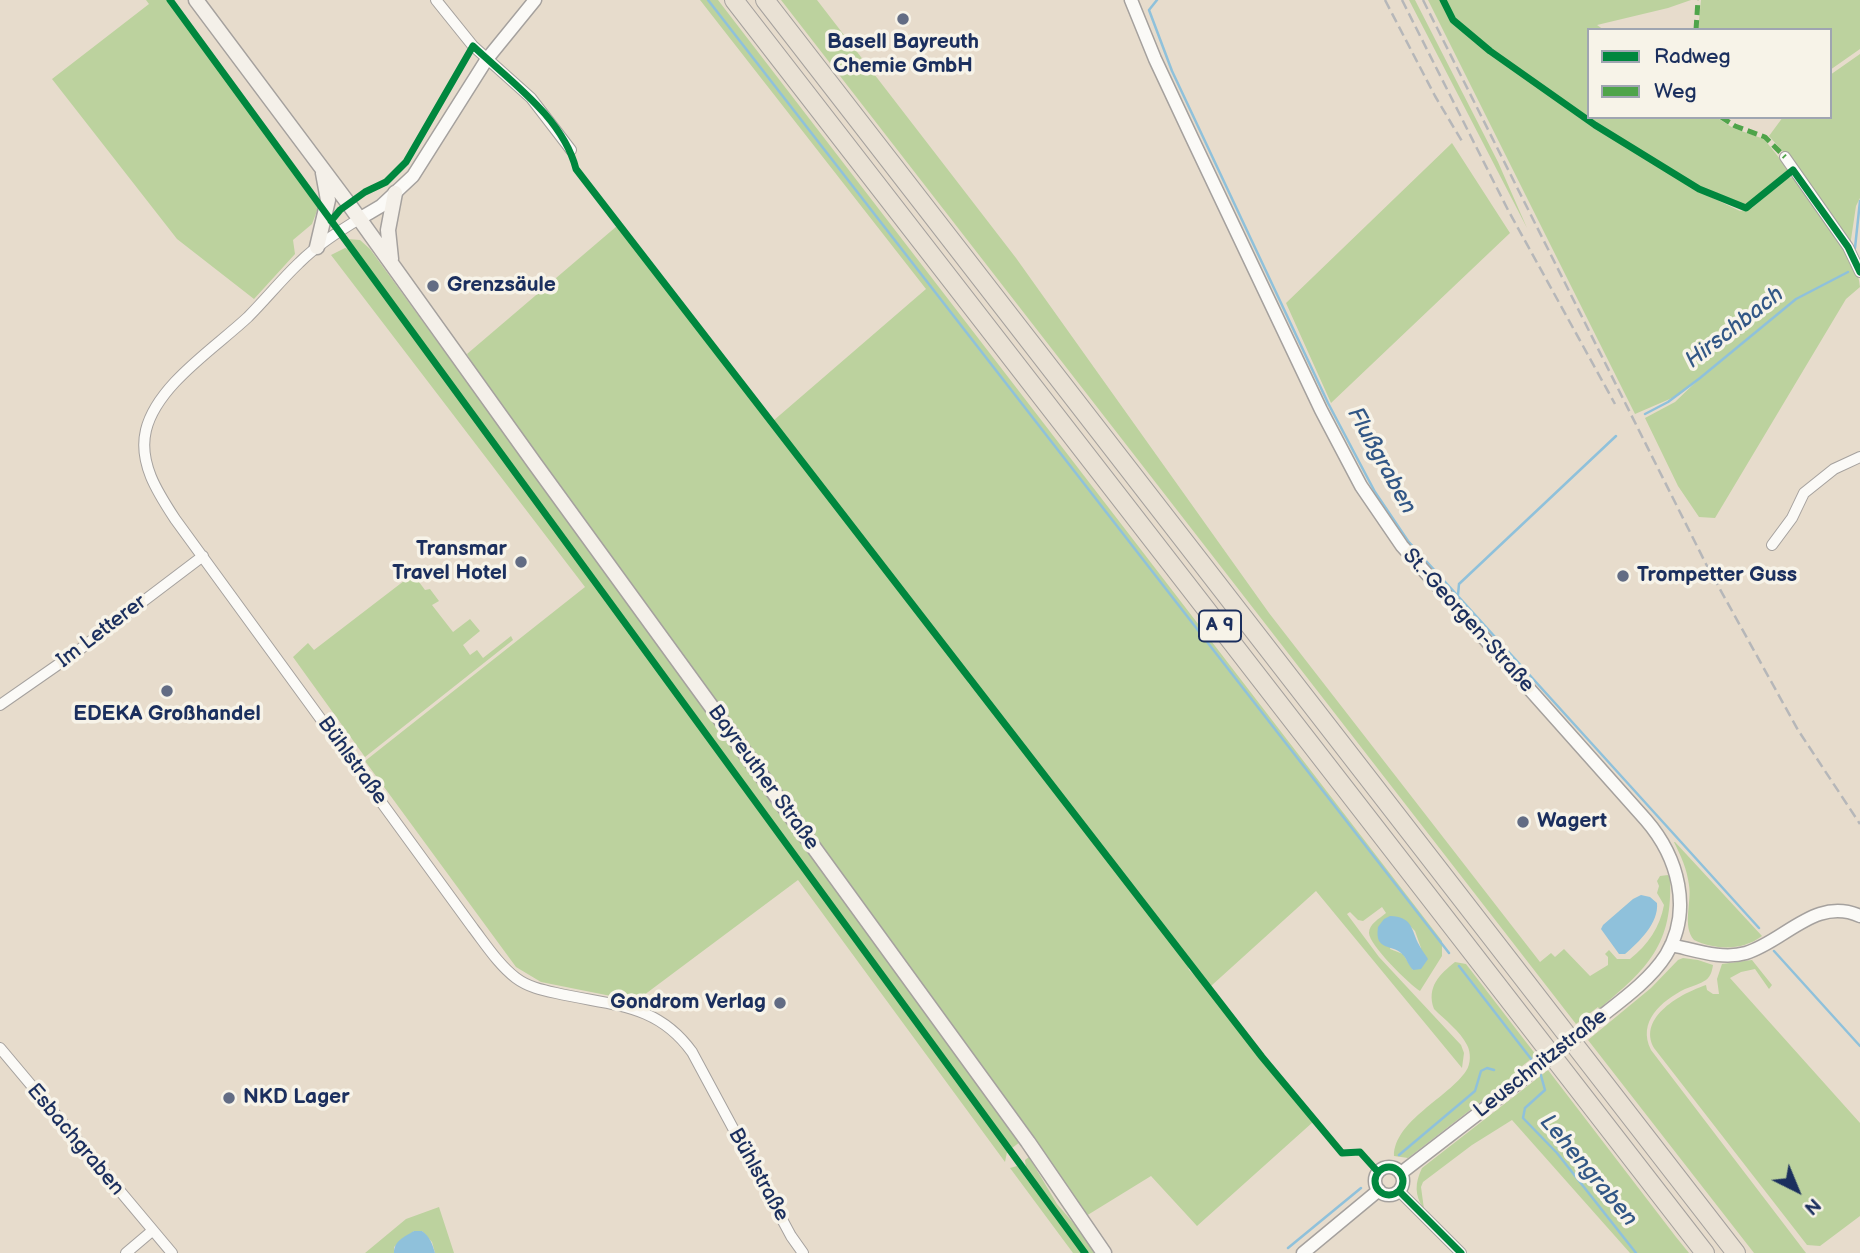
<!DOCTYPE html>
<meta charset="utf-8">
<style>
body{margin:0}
#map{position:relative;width:1860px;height:1253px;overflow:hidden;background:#e7dccc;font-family:"Balsamiq Sans",sans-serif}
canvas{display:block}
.legend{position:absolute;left:1587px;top:28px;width:245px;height:91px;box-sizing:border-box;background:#f7f3e8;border:2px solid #9fa5b1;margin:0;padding:9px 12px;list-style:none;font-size:21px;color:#1b2f5e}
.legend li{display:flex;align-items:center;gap:14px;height:35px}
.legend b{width:35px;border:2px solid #9fa5b1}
.north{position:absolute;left:1762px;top:1155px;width:70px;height:70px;-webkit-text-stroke:5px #f7f3e8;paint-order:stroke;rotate:137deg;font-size:19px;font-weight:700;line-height:28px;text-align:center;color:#1b2f5e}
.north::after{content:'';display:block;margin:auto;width:24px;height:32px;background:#1b2f5e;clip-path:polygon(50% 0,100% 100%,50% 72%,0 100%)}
</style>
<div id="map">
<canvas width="1860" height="1253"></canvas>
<ul class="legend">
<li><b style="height:9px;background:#00873e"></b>Radweg</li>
<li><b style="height:9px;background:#4fa44a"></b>Weg</li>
</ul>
<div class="north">N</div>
</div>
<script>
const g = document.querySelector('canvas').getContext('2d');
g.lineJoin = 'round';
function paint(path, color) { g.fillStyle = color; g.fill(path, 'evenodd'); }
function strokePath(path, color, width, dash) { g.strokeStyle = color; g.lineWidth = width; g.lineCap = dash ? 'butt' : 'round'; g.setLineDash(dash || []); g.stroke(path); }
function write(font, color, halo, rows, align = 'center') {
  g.font = font + ' "Balsamiq Sans",sans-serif'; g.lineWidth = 7; g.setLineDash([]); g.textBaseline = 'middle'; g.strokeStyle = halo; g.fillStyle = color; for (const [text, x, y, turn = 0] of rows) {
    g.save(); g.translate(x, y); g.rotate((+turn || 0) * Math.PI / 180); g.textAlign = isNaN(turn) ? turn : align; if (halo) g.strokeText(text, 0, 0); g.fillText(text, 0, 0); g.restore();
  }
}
paint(new Path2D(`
 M146 0H167L318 208 312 224 293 240 295 254 254 299 177 239 52 79 149 4Z
 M700 0H718L1442 941V956L1420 991C1410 985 1369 945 1369 933 1369 924 1379 919 1386 913L1382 907 1363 921 1358 920 1350 912 1347 914 1379 957 1461 1045 1464 1053 1462 1068 1316 891 1211 986 773 421 926 289ZM1403 919 1415 931 1421 948 1413 970 1403 954 1390 949Z
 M781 0H817L1016 258 1269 613 1540 962 1551 953 1555 957 1564 949 1590 976 1608 965V957L1605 954 1609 950 1617 959H1630C1648 945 1660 927 1664 905L1657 893 1659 886 1657 881 1660 876 1668 875 1670 878C1673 945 1648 968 1599 1009L1598 1007 1576 1024Z
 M1409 0H1415L1498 162 1527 228Z
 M1428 0H1441L1452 21 1489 52 1594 126 1698 191 1740 211 1752 208 1788 177 1795 178C1812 202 1860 258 1860 287L1846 299 1715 518 1699 517 1678 486 1645 418 1675 402 1702 376 1679 395 1635 414Z
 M1444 0H1691L1668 8 1597 25 1604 30H1589V117H1716L1733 128 1764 139 1789 170 1747 205 1737 204 1700 188 1596 124 1491 50 1454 20Z
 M1701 0H1860V49L1830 70V30H1698Z
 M1860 54V198L1856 206 1850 246 1787 156 1769 136 1783 117H1830V75Z
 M1452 143 1510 233 1331 403 1286 303Z
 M617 226 962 670 969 684 981 695 1186 961 1189 970 1208 988 1313 1122 1197 1226 1151 1176 1086 1216 485 385 467 354Z
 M348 239 360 240 370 249 1020 1142 1012 1148Z
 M345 248 349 249 1007 1152 1005 1162 798 880 636 1001 541 982 516 967 365 761 585 587 331 255Z
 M413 574 425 590 430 589 439 601 432 605 453 632 470 619 480 631 463 645 470 655 477 650 483 658 511 636 513 640 365 757 293 657 308 643 314 650Z
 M1674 842H1675L1762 936C1742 951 1716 950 1694 940 1682 926 1692 902 1689 885 1687 869 1681 856 1674 842Z
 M1683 958 1698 960 1713 965C1712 971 1711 976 1706 980 1700 984 1692 986 1685 989 1661 1001 1637 1022 1651 1050L1806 1253H1754L1588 1040 1651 988 1678 960Z
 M1752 960 1772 985 1769 989 1755 969 1741 972 1730 978 1860 1123V1216L1820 1246 1807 1245 1654 1048C1637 1017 1682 993 1706 985L1707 990 1713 994H1719L1717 979 1722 964Z
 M1455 962 1466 964 1536 1055 1516 1071 1518 1073 1408 1158 1394 1156C1394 1121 1449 1097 1466 1071 1471 1064 1471 1052 1467 1045 1461 1032 1444 1019 1434 1009 1426 987 1440 974 1455 962Z
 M1548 1070 1676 1237 1689 1253H1630L1512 1120 1472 1145 1423 1182 1421 1187 1424 1209C1414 1195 1415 1183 1422 1168Z
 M1029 1157 1057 1204 1088 1240 1097 1253H1088L1026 1168 1025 1160Z
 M1017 1166 1082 1253H1073L1010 1168Z
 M439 1207 454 1253H435L432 1242 422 1231H414L394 1247V1253H365L406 1219Z`), '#bcd29e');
paint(new Path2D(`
 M1641 895 1650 897 1657 903C1659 923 1639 942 1625 954H1619L1601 929 1603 925 1633 899Z
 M1390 916C1412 917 1411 928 1418 943 1421 949 1425 954 1428 959L1421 969 1413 970C1408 965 1407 959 1403 955 1394 943 1374 953 1378 927L1384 919Z
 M414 1231H422C430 1237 432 1243 435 1253H394C394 1241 404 1237 414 1231Z`), '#8fc1db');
strokePath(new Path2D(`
 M708 0 1449 953
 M1157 0 1149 10 1172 71 1328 403 1375 492 1408 541 1759 928
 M1855 248 1860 201
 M1645 414 1668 402 1700 378 1796 299 1848 272
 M1458 595 1459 584 1616 436
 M1774 951 1860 1046
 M1459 966 1535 1064
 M1540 1072 1545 1090 1525 1108 1523 1118 1557 1153 1636 1253
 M1399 1155 1475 1091 1481 1071 1487 1068 1494 1070
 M1288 1248 1361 1188`), '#8fc1db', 2.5);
const minor = new Path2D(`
 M436 0 473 46 531 98 571 150
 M1785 157 1848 247 1860 272
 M359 219C338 232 317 245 299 263 281 280 266 299 248 317 215 348 157 385 146 430 138 463 158 493 175 519L473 928C486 945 499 965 516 978 528 987 542 990 556 993 611 1006 656 1002 692 1052L791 1236 803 1253
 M1772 545 1792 518 1804 493 1834 469 1860 457
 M0 705 79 650 203 556
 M0 1048 172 1253
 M1399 1191 1461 1253
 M126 1253 152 1231`);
const tertiary = new Path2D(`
 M1131 0 1155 59 1192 138 1321 410 1361 486 1402 546 1646 820C1678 857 1693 910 1666 955 1650 980 1622 1000 1599 1018
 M359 219 381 206 413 176 487 59 535 0
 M1671 945C1695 950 1722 960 1746 953 1785 941 1816 896 1860 916
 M1375 1181a14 14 0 1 1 28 0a14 14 0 1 1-28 0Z
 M1401 1173 1523 1079
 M1303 1253 1379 1190`);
const secondary = new Path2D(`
 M196 0 348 203 535 464 1028 1142 1104 1253
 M317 247 328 200 323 173
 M391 259 388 230 395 193`);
const motorway = new Path2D(`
 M734 0 1705 1253
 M765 0 1736 1253`);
strokePath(minor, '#a5a19e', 12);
strokePath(tertiary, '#a5a19e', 15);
strokePath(secondary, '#a5a19e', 17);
strokePath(motorway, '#a5a19e', 20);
strokePath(minor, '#fbfaf7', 10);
strokePath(tertiary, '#fbfaf7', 12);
strokePath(secondary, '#f4f0e9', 14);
strokePath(motorway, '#e9e1d4', 18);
strokePath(new Path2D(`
 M1385 0 1435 96 1463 143
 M1402 0 1508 210 1615 404
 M1423 0 1706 564 1798 730 1860 824`), '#b6b7b9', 2.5, [10, 5]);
const tertiaryBridge = new Path2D(`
 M1523 1079 1599 1018`);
strokePath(tertiaryBridge, '#a5a19e', 15, []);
strokePath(tertiaryBridge, '#fbfaf7', 12);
strokePath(new Path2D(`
 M1696 30 1698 0
 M1721 117 1735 126 1765 137 1785 157`), '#4fa44a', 5, [10, 5]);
strokePath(new Path2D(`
 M170 0 1085 1253
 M1443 0 1453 20 1490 51 1595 125 1699 189 1746 208 1793 170 1848 247 1860 272
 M331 221 340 210 365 192 386 182 406 162 473 46C510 81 563 118 576 169L1262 1057 1342 1153 1360 1152 1378 1172
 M1375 1181a14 14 0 1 1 28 0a14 14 0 1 1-28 0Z
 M1399 1191 1461 1253`), '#00873e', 7);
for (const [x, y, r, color] of [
 [903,19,7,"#626c84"],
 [433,286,7,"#626c84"],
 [521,562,7,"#626c84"],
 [1623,576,7,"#626c84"],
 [167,691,7,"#626c84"],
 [1523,822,7,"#626c84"],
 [780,1003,7,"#626c84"],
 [229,1098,7,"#626c84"]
]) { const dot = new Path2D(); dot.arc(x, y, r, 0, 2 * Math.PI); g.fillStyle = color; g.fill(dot); strokePath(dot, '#f7f3e8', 2.5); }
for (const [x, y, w] of [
 [1220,626,42]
]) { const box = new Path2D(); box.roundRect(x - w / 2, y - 15.5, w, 31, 5); g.fillStyle = '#f7f3e8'; g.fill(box); strokePath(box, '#1b2f5e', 2); }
write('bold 19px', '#1b2f5e', null, [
 ["A 9",1220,626]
]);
write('bold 21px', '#1b2f5e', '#f7f3e8', [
 ["Basell Bayreuth",903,43,"center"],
 ["Chemie GmbH",903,67,"center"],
 ["Grenzsäule",447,286],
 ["Transmar",507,550,"right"],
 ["Travel Hotel",507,574,"right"],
 ["Trompetter Guss",1637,576],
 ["EDEKA Großhandel",167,715,"center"],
 ["Wagert",1537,822],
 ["Gondrom Verlag",766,1003,"right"],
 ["NKD Lager",243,1098]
], 'left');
write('21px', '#1b2f5e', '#f7f3e8', [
 ["St.-Georgen-Straße",1468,621,48],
 ["Im Letterer",102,632,-37],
 ["Bühlstraße",352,761,54],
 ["Bayreuther Straße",763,778,54],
 ["Leuschnitzstraße",1541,1064,-38],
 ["Esbachgraben",75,1140,50],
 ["Bühlstraße",758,1175,61]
]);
write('italic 23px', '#325786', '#f7f3e8', [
 ["Hirschbach",1735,328,-38],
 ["Flußgraben",1381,461,61],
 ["Lehengraben",1588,1171,50]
]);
</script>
